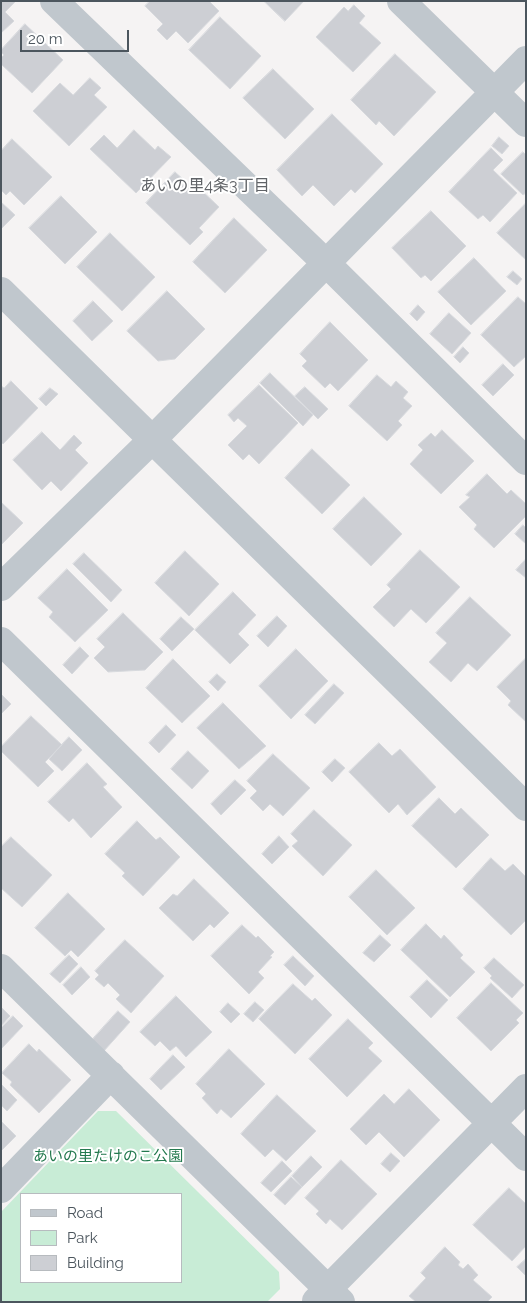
<!DOCTYPE html>
<meta charset="utf-8">
<style>
body{margin:0}
#map{position:relative;width:527px;height:1303px;overflow:hidden;background:#f5f3f3;font-family:Raleway,sans-serif}
canvas{display:block}
.frame{position:absolute;inset:0;border:2px solid #4c565e;pointer-events:none}
.legend{position:absolute;left:20px;top:1193px;width:162px;height:90px;box-sizing:border-box;background:#fff;border:1px solid #b7bbbf;margin:0;padding:6px 9px;list-style:none;font-size:15px;color:#4c565e}
.legend li{display:flex;align-items:center;gap:10px;height:25px}
.legend b{width:25px;border:1px solid #b7bbbf}
.scale{position:absolute;left:20px;top:30px;width:109px;height:22px;box-sizing:border-box;border:2px solid #4c565e;border-top:0;padding-left:6px;font-size:15px;line-height:18px;white-space:nowrap;color:#4c565e;-webkit-text-stroke:4px #fff;paint-order:stroke}
</style>
<div id="map">
<canvas width="527" height="1303"></canvas>
<div class="frame"></div>
<ul class="legend">
<li><b style="height:6px;background:#c0c7cd"></b>Road</li>
<li><b style="height:14px;background:#c8ecd6"></b>Park</li>
<li><b style="height:14px;background:#cdcfd4"></b>Building</li>
</ul>
<div class="scale">20 m</div>
</div>
<script>
const g = document.querySelector('canvas').getContext('2d');
g.lineJoin = 'round';
function paint(path, color) { g.fillStyle = color; g.fill(path, 'evenodd'); }
function strokePath(path, color, width, dash) { g.strokeStyle = color; g.lineWidth = width; g.lineCap = dash ? 'butt' : 'round'; g.setLineDash(dash || []); g.stroke(path); }
function write(font, color, halo, rows, align = 'center') {
  g.font = font + ' Raleway,"Noto Sans JP",sans-serif'; g.lineWidth = 4; g.setLineDash([]); g.textBaseline = 'middle'; g.strokeStyle = halo; g.fillStyle = color; for (const [text, x, y, turn = 0] of rows) {
    g.save(); g.translate(x, y); g.rotate((+turn || 0) * Math.PI / 180); g.textAlign = isNaN(turn) ? turn : align; if (halo) g.strokeText(text, 0, 0); g.fillText(text, 0, 0); g.restore();
  }
}
paint(new Path2D(`
 M98 1111H116L279 1272 280 1289 267 1302H1V1212ZM21 1194H181V1282H21Z`), '#c8ecd6');
const building = new Path2D(`
 M1 1H16L5 12 14 21 1 33Z
 M150 1H209L219 11 188 43 176 31 167 40 157 30 163 24 145 6Z
 M264 1H304L285 21Z
 M354 5 365 16 359 23 381 43 353 72 316 37 344 7 348 11Z
 M220 17 261 56 230 89 189 50Z
 M25 24 63 60 32 93 1 64V58L4 55 1 52V50Z
 M395 54 436 92 394 136 379 121 376 125 351 100Z
 M273 69 314 109 285 139 243 98Z
 M90 78 101 88 94 95 107 107 69 146 33 111 60 83 73 95Z
 M332 114 383 164 355 193 351 189 334 206 313 185 302 196 277 170Z
 M134 130 155 150 158 146 171 157 136 193 90 149 104 135 117 148Z
 M499 137 509 146 502 154 492 146Z
 M12 139 52 177 24 205 10 191 6 195 1 190V151Z
 M491 148 503 160 493 170 517 193 490 222 483 215 478 219 449 192Z
 M523 152 526 155V193L523 195 501 174Z
 M175 172 194 189 197 186 219 207 199 228 203 232 190 245 146 203Z
 M61 196 97 232 65 264 29 228Z
 M1 202 15 215 1 229Z
 M526 203V260L497 233Z
 M431 211 466 246 431 281 425 275 421 278 392 248Z
 M234 218 267 250 225 293 193 262Z
 M110 233 155 277 122 311 77 267Z
 M474 258 506 291 471 325 438 292Z
 M513 271 522 279 517 285 507 277Z
 M167 291 205 329 175 359 158 361 127 331Z
 M518 297 526 304V356L514 367 481 335Z
 M93 301 113 321 92 341 73 321Z
 M418 305 425 312 417 321 410 314Z
 M449 313 471 333 452 354 430 334Z
 M330 322 368 360 338 391 330 383 325 388 302 366 307 361 300 354Z
 M463 347 469 353 460 363 454 357Z
 M503 364 514 375 493 396 482 385Z
 M270 373 313 415 303 426 260 383Z
 M377 375 391 387 396 381 408 392 403 398 412 406 398 421 402 425 387 441 349 406Z
 M11 381 38 408 3 444 1 442V386L4 388Z
 M259 385 298 423 259 464 249 454 243 460 228 445 247 426 238 418 234 422 228 415Z
 M305 387 328 409 318 419 295 396Z
 M50 388 58 394 46 406 39 399Z
 M442 430 474 461 441 494 410 464 423 450 418 445 431 433 435 437Z
 M42 432 60 450 74 435 82 443 75 450 88 463 61 491 51 481 42 490 13 460Z
 M312 449 350 485 322 514 285 478Z
 M487 474 507 494 511 490 526 504V516L494 548 474 529 477 525 459 507 470 497 466 495Z
 M364 497 402 534 371 566 333 529Z
 M1 502 23 523 1 545Z
 M523 525 526 528V544L515 534Z
 M420 550 460 587 426 623 411 609 394 627 373 607 391 589 387 585Z
 M185 551 219 584 189 616 155 583Z
 M84 553 122 590 111 602 73 564Z
 M526 559V578L516 570Z
 M67 569 108 610 75 642 49 617 53 612 38 598Z
 M233 592 256 615 238 634 249 645 230 664 195 630Z
 M470 597 511 635 477 671 468 663 451 682 429 662 447 643 436 633Z
 M123 613 163 652 145 670 108 672 94 658 105 647 97 639Z
 M277 616 287 626 268 647 257 636Z
 M181 617 194 629 172 651 160 639Z
 M80 647 89 656 72 674 63 665Z
 M296 649 328 681 291 719 259 686Z
 M526 658V722L508 705 511 701 497 687Z
 M173 659 210 696 182 723 146 688Z
 M217 674 226 682 218 691 209 682Z
 M334 684 344 693 315 724 305 715Z
 M1 694 11 704 1 714Z
 M223 703 266 746 239 769 197 728Z
 M31 716 62 745 45 762 54 771 38 787 1 751V747Z
 M166 725 176 735 159 753 149 743Z
 M69 737 82 750 62 771 49 759Z
 M379 743 392 756 400 749 436 787 407 815 398 804 389 813 349 772Z
 M188 751 209 771 192 789 171 769Z
 M273 754 310 788 283 816 270 804 263 811 250 798 257 791 247 781Z
 M335 759 345 768 332 782 322 772Z
 M87 763 107 784 103 787 122 807 91 838 73 818 69 822 48 802Z
 M235 780 246 790 221 815 211 804Z
 M439 798 455 814 461 808 489 835 456 868 412 826Z
 M314 810 352 845 323 876 292 846 298 841 291 834Z
 M137 821 156 840 160 837 180 857 143 896 122 876 125 873 105 854Z
 M279 836 289 847 272 864 262 854Z
 M11 837 52 875 22 907 1 888V847Z
 M491 858 505 871 513 864 526 877V920L511 935 463 889Z
 M376 870 415 908 387 935 349 897Z
 M194 879 229 913 214 928 210 924 193 941 159 908 173 894 177 896Z
 M68 893 105 929 78 957 71 950 65 956 35 928Z
 M426 924 441 939 444 935 463 955 460 958 475 972 450 997 401 950Z
 M242 925 256 938 258 936 274 952 270 956 272 957 258 972 264 978 249 994 211 956Z
 M380 935 391 945 374 962 363 953Z
 M125 940 164 976 131 1013 116 999 120 995 108 983 104 987 95 979 99 975 95 971Z
 M69 955 78 964 60 983 50 974Z
 M293 956 314 976 305 986 284 965Z
 M494 958 524 985 512 998 490 978 492 976 484 968Z
 M81 967 90 977 72 995 63 985Z
 M427 980 448 1000 431 1018 410 997Z
 M491 983 523 1013 516 1020 519 1023 491 1051 457 1018Z
 M293 984 312 1001 315 998 332 1015 295 1054 259 1019Z
 M176 996 212 1032 186 1057 176 1046 170 1051 160 1041 155 1046 140 1032Z
 M255 1002 264 1010 253 1022 244 1014Z
 M228 1003 240 1014 231 1023 220 1012Z
 M1 1007 10 1016 1 1026Z
 M118 1011 130 1022 103 1052 91 1041Z
 M13 1016 23 1026 2 1048 1 1046V1028Z
 M348 1019 373 1043 368 1048 382 1061 347 1097 309 1059Z
 M29 1044 37 1052 39 1049 71 1080 39 1113 10 1085 12 1082 2 1073Z
 M229 1049 265 1084 231 1118 221 1109 217 1114 202 1098 206 1094 196 1084Z
 M173 1055 185 1067 161 1090 150 1079Z
 M1 1084 17 1100 7 1111 1 1105Z
 M409 1089 440 1120 404 1157 379 1132 366 1145 350 1129 384 1094 394 1104Z
 M277 1095 316 1131 286 1161 273 1149 265 1157 241 1134Z
 M1 1121 16 1136 1 1151Z
 M391 1153 400 1161 390 1172 381 1164Z
 M311 1156 322 1167 302 1187 292 1176Z
 M341 1160 377 1194 342 1230 330 1219 326 1224 316 1214 319 1211 305 1198Z
 M282 1161 292 1171 271 1192 261 1183Z
 M291 1177 302 1187 285 1205 274 1195Z
 M509 1188 526 1204V1246L512 1261 473 1225Z
 M445 1247 460 1262 458 1265 463 1269 468 1264 478 1275 473 1280 492 1297 487 1302H416L409 1296 426 1278 421 1273Z
 M526 1259V1276L517 1267Z`);
paint(building, '#cdcfd4');
strokePath(building, '#d7d9dd', 1);
strokePath(new Path2D(`
 M54 1 326 263 526 461
 M401 1 526 123
 M1 291 526 807
 M1 587 152 440 526 60
 M1 641 526 1157
 M1 968 341 1302
 M1 1189 111 1075
 M316 1301 526 1088`), '#c0c7cd', 28);
write('15px', '#23794e', '#fff', [
 ["あいの里たけのこ公園",108,1156]
]);
write('16px', '#606367', '#fff', [
 ["あいの里4条3丁目",205,186]
]);
</script>
